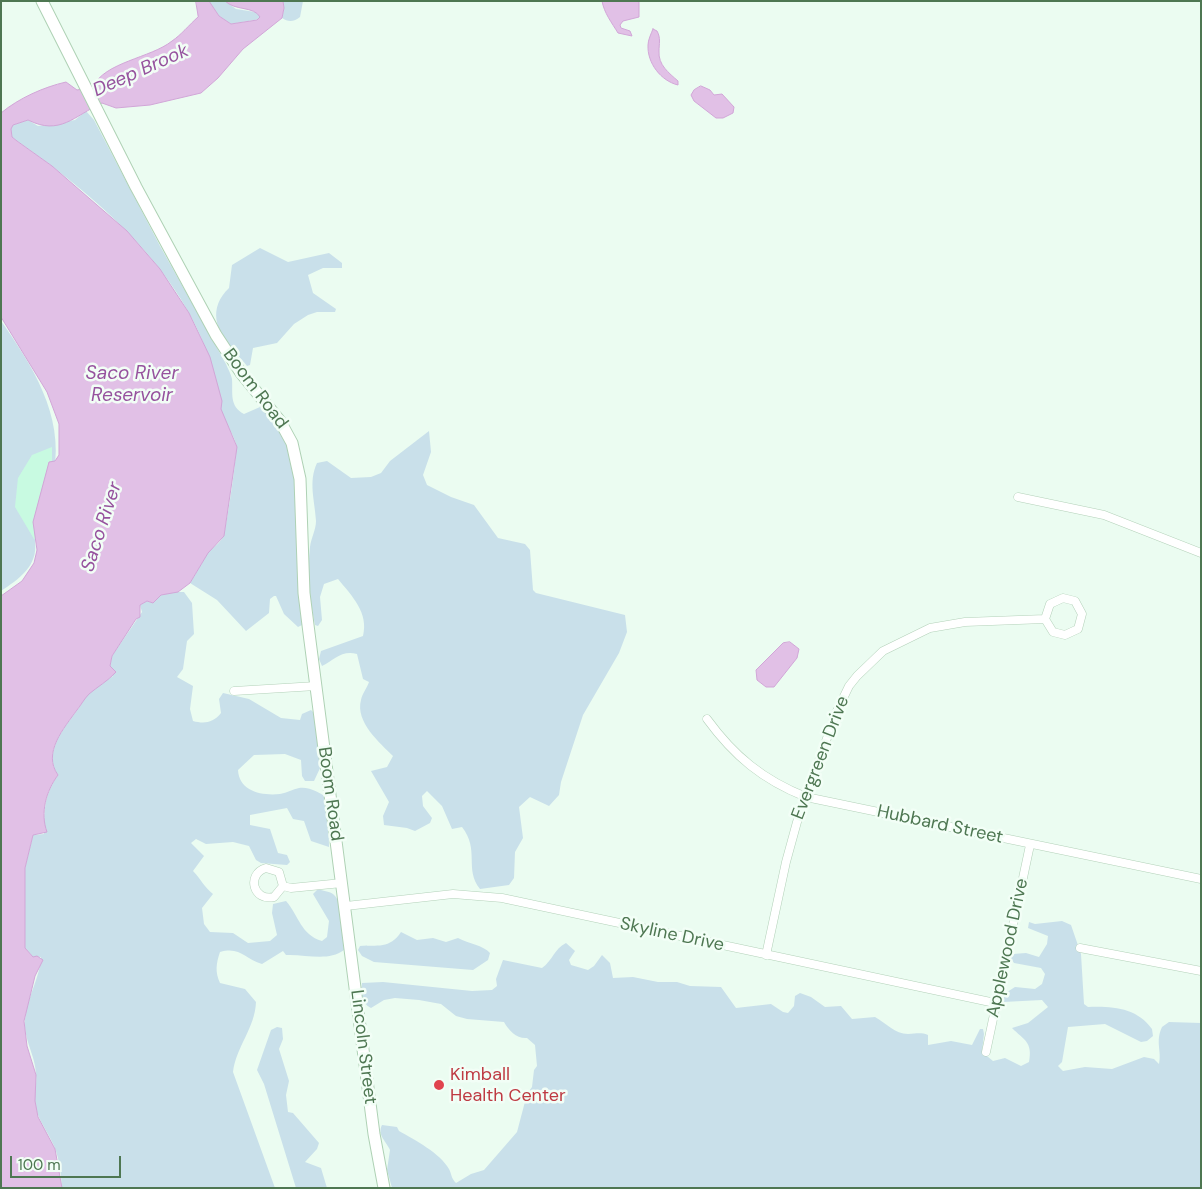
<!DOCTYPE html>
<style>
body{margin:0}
#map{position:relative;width:1202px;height:1189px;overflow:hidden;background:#ebfcf1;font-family:"DM Sans",sans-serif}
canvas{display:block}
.frame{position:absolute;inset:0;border:2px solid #4e7752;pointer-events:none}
.scale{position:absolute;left:10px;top:1156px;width:111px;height:22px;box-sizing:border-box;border:2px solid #4e7752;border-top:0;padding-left:6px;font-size:15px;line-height:18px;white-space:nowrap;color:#4e7752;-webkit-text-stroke:4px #f2fef6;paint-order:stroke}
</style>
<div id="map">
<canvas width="1202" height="1189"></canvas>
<div class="frame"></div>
<div class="scale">100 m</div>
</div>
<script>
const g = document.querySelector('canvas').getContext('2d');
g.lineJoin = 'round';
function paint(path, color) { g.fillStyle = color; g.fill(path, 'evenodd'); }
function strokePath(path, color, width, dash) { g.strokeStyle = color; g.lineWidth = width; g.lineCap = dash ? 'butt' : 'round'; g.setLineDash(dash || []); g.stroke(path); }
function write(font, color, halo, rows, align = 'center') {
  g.font = font + ' "DM Sans",sans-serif'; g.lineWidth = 5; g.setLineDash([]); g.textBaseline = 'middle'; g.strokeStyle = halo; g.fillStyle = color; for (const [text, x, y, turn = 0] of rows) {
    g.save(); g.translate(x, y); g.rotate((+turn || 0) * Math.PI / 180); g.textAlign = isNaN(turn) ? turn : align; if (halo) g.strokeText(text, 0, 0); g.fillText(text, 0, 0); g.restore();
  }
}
paint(new Path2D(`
 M209 1H225L236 9 255 12 260 15V19L231 24 219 16Z
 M283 1H303L300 17C294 22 288 22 282 18L284 8Z
 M86 111 94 120 160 246 226 364C228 369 231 374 232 379 233 393 229 406 244 414L260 407 266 409 288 443 295 476 304 624 298 627 284 614 276 596H274L270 599 269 613 246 631 217 600 190 583C196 574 201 564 207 554 212 547 221 544 224 534 227 524 238 451 236 444 233 432 223 422 221 410 208 292 109 205 17 141L12 137 10 129 12 125 28 120 38 126 75 120Z
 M260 248 288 262 329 253 342 263V268H323L308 275 313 293 336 309 335 312H317L308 315 294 324 277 343 253 348 250 365 247 366C243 360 238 357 234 351 215 331 208 308 229 288L232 265Z
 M1 321C32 365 64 415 54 472 50 496 42 519 35 542 38 566 19 579 1 591Z
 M429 431 431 452 423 475 427 485 451 497 474 505 498 538 525 544 530 550 533 590 536 593 625 615 627 632 619 653 583 715 561 782 559 795 549 806 530 797 519 807 523 838 515 852 514 878 509 885 480 889C464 869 480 850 462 827L452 829 442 806 427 791 422 796 423 806 432 818 430 823 415 831 407 828 384 825 383 816 389 802 371 771 387 767 393 756C380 743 355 722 361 700 362 694 367 688 369 682L363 679 357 654C341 650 335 660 322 666L319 659 321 651 363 636C369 613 352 596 338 579L324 584 320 597 322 620 318 626 315 625C310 601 307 572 310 547 311 538 316 530 316 521 315 501 308 482 317 463L327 461 351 478 371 477 381 473 390 461Z
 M170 592H184L192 603 194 634 187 641 183 669 177 677 193 686 190 709 193 721C204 724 213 723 221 713L219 699 223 693 249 699 281 718 300 720 302 714 311 710 314 713 321 766 314 781H305L302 776 301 760 285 754 254 755 238 770C239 791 261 796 280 794 287 793 293 789 299 788 308 786 322 793 328 799L329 847 311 841 304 821 293 819 287 808 250 815V825L270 829 278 853 287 855 290 862 287 865 261 863 256 860 249 846 233 842 206 844 196 839 191 843 204 856 193 871C201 879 204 887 213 894L202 908 204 924 210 932 233 933 248 943 270 941 277 935 272 913 273 904 286 901C299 916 301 935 322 941L327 937 329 921 313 894 318 889C323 891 329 891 333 894 346 905 343 934 344 950 328 962 306 954 286 955L283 951 262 964C245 959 240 946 220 952 216 964 215 972 220 983L245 989 256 1002C255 1028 236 1047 233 1072L275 1188H62C61 1173 59 1153 51 1140 44 1125 37 1119 35 1102 34 1093 37 1084 36 1075 36 1056 23 1039 25 1019 27 997 40 978 41 957H33L25 948V868L33 835 44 834C44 811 44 795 58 775 43 754 63 729 76 712 80 707 83 700 87 695 95 688 104 682 113 676L110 666 112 656 142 612 140 605 147 601 153 603 161 595Z
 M1062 921 1071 925 1081 954 1084 1004 1088 1007C1113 1006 1137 1008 1152 1029L1153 1036 1147 1041 1141 1042 1105 1024 1068 1027 1062 1062 1058 1066 1063 1071 1085 1067 1112 1069 1144 1057 1154 1059 1159 1064C1162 1051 1155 1042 1162 1027L1169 1022 1201 1023V1188H392L387 1170 390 1150C386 1141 377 1135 382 1125L397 1127 399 1131C415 1140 440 1153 449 1169 452 1175 451 1178 456 1183L471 1174 484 1170 517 1132 527 1094 532 1087 534 1070 537 1066 535 1045 527 1038C517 1039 509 1031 504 1022L467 1019 456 1016 441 1004 419 1000 395 998 384 1000 371 1008C361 1003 361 993 362 983L383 982 472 991 492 990 497 986 496 979 503 960 542 968C553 960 554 949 566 943L575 951 569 960 571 965 588 970 594 966 602 955 610 963 613 978 633 977 658 982H677L690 986 721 987 736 1008 771 1004 783 1012 788 1013 794 1006 795 996 800 993 811 997 825 1007 841 1006 852 1019 875 1017C886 1023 895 1034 908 1034 916 1034 920 1032 928 1035V1045L951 1041 972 1045 980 1029H983L984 1034 982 1052 993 1061 1005 1058 1021 1066 1029 1062C1033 1042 1024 1040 1012 1028L1028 1023 1048 1007 1042 1000 1003 1002 1004 994 1015 987 1035 989 1042 984 1045 974 1041 968 1014 963 1010 957 1013 954 1026 953 1039 957 1047 944 1048 936 1028 928 1029 922 1035 924Z
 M401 932 417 940 433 938 446 942 458 938C469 944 483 945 490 953L488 960 473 970 374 962 362 956 358 950 360 946C377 945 390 949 401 932Z
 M277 1027 282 1028 283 1039 279 1049 289 1081 286 1095 288 1112 293 1113 319 1143 317 1149 305 1162 321 1168 327 1188H296L264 1084 257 1070 271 1030Z`), '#c9e0ea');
paint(new Path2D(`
 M52 447V463L37 540 34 539 15 507 18 478 32 455Z`), '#c8fae1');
const water = new Path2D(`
 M196 1H209L219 16 231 24 257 20 260 17C254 6 235 11 225 1H283L284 8 282 18 243 49 218 78 201 93 150 105 116 108 102 103C74 116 60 136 28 120L13 125 11 129 12 137 17 141 52 166 127 231 160 269 189 313 210 357 222 401 221 409 237 447 224 536 208 553 190 583 178 592 161 595 153 603 147 601 140 605V617L136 619 112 656 110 666 116 672C108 681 97 687 89 694 84 699 81 705 77 710 64 728 42 753 58 775 46 791 40 813 47 832L33 835 25 868V948L33 957 37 956 43 960 35 976 24 1021 27 1046 36 1075 35 1101 38 1117 55 1149 62 1188H1V596L22 581 34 563 37 550 33 522 49 462 55 461 59 455V424L47 392 1 317V113C19 98 44 87 66 82L77 90 93 87C104 62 151 58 172 41 181 35 189 25 198 17Z
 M602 1H639V17L623 21 620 25 621 28 630 31 632 36 618 33C612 23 604 13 602 1Z
 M653 29 657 31C661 38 659 44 659 51 658 65 669 73 678 81V85C661 81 647 63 648 45 648 40 651 34 653 29Z
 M701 86 710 90 714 95 722 94 734 107 733 113 723 118H716L694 101 691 95 694 90Z
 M790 642 799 649 797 658 774 687H766L757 680 756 670 783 643Z`);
paint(water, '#e1c0e6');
strokePath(water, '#d1a6d7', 1);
const street = new Path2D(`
 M1018 497 1104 515 1201 553
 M234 691 316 686
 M707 719C734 756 763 780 806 797L1201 879
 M283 886 274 897C253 902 246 874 266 868L279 872 283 886 291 888 342 883
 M346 906 453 894 502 898 995 1003
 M1080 948 1201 971
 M766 955 786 862 797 822 836 713 849 686 857 676 883 651 930 628 965 622 1045 619 1053 632 1065 635 1078 629 1082 614 1075 601 1063 598 1050 604 1045 619
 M986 1052 1030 845`);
const secondary = new Path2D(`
 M42 1 136 187 216 335 241 373 280 421 292 443 300 479 304 593 309 633 374 1134 384 1188`);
strokePath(street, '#b3d1b9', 9);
strokePath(secondary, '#aed1b4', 13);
strokePath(street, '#fff', 8);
strokePath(secondary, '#fff', 11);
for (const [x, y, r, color] of [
 [439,1085,6,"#e0444e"]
]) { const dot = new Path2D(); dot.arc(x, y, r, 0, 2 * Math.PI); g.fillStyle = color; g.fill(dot); strokePath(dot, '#f2fef6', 2); }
write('18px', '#4e7752', '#f2fef6', [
 ["Boom Road",255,389,53],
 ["Evergreen Drive",821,758,-69],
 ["Boom Road",330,794,82],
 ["Hubbard Street",940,825,12],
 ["Skyline Drive",672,935,12],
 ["Applewood Drive",1008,948,-78],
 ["Lincoln Street",363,1047,83]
]);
write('18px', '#be3a42', '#f2fef6', [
 ["Kimball",450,1075],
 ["Health Center",450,1096]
], 'left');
write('italic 19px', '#96529e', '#f2fef6', [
 ["Deep Brook",141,71,-24],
 ["Saco River",132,374],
 ["Reservoir",132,396],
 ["Saco River",102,527,-72]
]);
</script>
